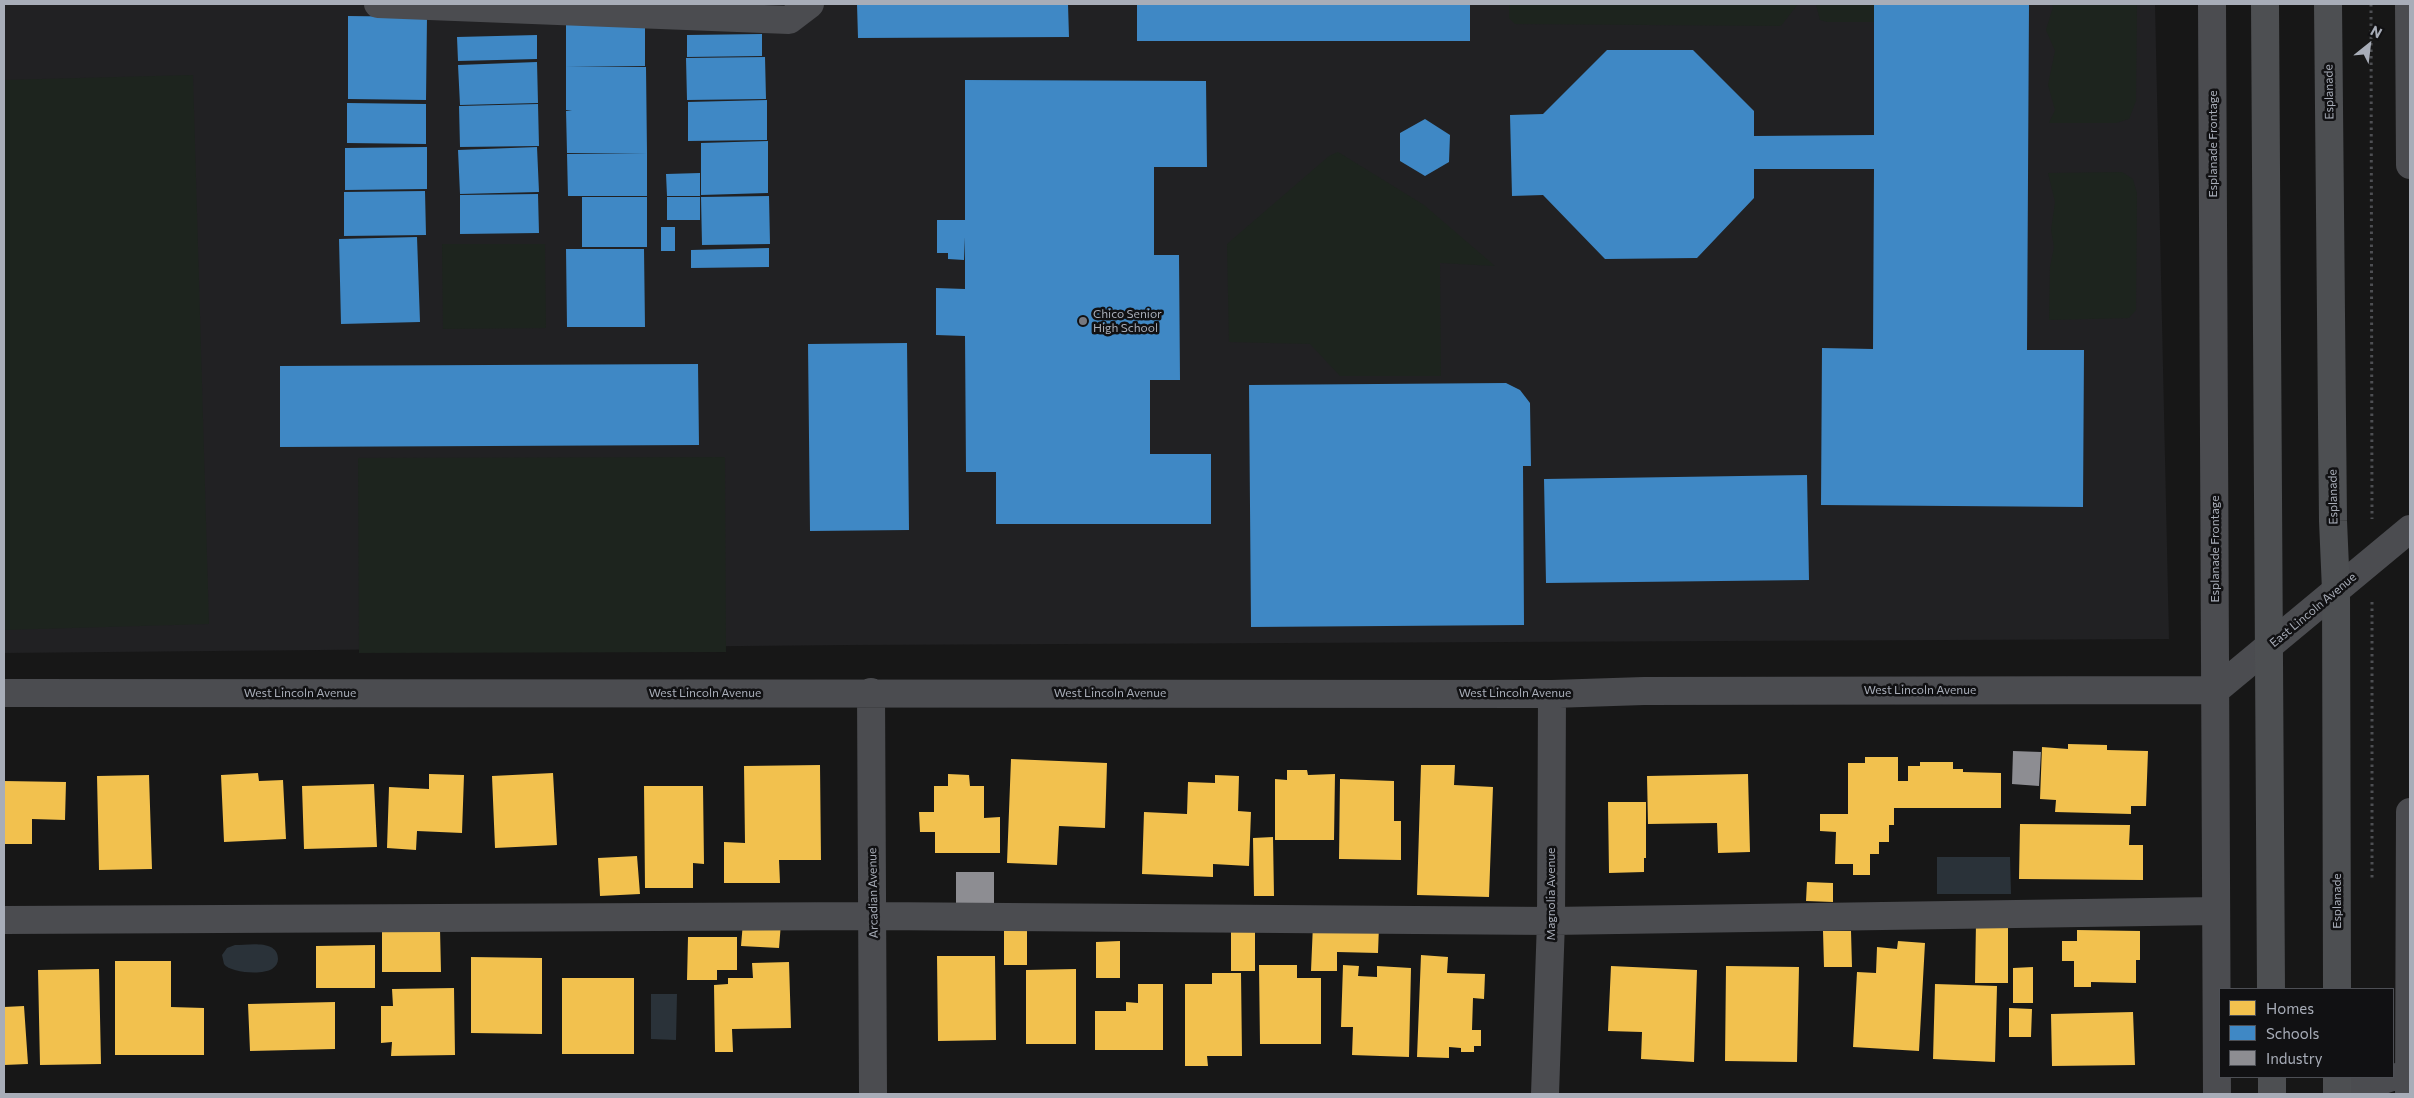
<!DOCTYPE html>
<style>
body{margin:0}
#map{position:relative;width:2414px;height:1098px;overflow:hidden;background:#171717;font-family:Commissioner,sans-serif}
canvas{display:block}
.frame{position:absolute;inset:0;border:5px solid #a8adb8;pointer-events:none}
.legend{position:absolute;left:2219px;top:988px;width:175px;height:90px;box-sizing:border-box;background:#111113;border:1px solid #4d4f55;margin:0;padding:6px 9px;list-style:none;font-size:15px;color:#a8adb8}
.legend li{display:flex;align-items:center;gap:10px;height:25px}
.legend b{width:25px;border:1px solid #4d4f55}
.north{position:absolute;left:2344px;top:20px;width:50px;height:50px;-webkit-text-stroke:4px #111113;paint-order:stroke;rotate:29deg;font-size:14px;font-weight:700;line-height:20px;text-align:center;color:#a8adb8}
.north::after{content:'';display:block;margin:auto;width:18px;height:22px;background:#a8adb8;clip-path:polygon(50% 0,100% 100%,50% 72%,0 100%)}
</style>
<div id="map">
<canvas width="2414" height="1098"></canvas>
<div class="frame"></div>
<ul class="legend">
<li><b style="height:14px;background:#f2c14e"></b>Homes</li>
<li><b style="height:14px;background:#3f88c5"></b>Schools</li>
<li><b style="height:14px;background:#8d8d92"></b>Industry</li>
</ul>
<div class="north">N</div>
</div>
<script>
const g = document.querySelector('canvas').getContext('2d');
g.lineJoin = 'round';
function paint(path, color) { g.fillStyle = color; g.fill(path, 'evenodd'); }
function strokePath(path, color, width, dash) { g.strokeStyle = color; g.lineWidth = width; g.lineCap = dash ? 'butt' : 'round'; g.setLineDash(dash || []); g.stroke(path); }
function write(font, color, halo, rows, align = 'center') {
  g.font = font + ' Commissioner,sans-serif'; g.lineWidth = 5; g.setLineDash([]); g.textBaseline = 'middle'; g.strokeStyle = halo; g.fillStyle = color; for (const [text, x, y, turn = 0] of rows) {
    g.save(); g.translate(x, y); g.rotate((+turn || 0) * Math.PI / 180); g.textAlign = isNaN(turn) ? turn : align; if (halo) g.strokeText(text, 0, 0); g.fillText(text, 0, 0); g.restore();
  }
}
paint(new Path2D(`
 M4 4H2155L2169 639 849 645 4 653Z`), '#212123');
paint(new Path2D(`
 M1509 4H1798L1781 26 1515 24 1509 18Z
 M1816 4H1874V22H1827L1820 20Z
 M2052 4H2137L2136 101 2129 119 2116 123H2049L2055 110 2048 85 2055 51 2046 30 2053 7Z
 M193 75 209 624 4 630V80Z
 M1338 152 1424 205 1495 266 1440 263 1441 376H1340L1310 344 1229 342 1227 244 1329 156Z
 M2122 172 2133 179 2137 193 2136 310 2129 318 2049 320 2050 267 2054 247 2051 230 2055 202 2048 173Z
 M545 244 546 328 443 329 442 244Z
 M725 457 726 652 359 653 358 458Z`), '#1d241e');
paint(new Path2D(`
 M1937 857H2010L2011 894H1937Z
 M235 945C248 945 278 939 278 959 278 963 276 966 272 969 263 975 230 973 224 964L222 955 227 948Z
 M651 994H677L676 1040 651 1039Z`), '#2a3239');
paint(new Path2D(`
 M2068 744 2107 745V750L2148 751 2146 806H2131V814L2055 812 2056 800 2040 799 2042 747 2068 749Z
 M1865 757H1898V781H1908V766H1920V762H1953V769H1963V772L2001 773V808H1894V825H1889V842H1879V854H1870V875H1853V864H1835L1836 832 1820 831V814H1848V763H1865Z
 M1011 759 1107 763 1105 828 1059 826 1057 865 1007 863Z
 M820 765 821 860H779L780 883H724V842L745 843 744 766Z
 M1421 765H1455L1454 785 1493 787 1489 897 1417 895Z
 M1287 770H1307L1308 775 1335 774 1334 840H1275V779L1287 780Z
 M258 773 259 781 283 780 286 839 224 842 221 775Z
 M553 773 557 845 495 848 492 776Z
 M429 774 464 775 462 833 417 831 416 850 387 848 389 787 429 789Z
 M948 774 969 775 970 786H984V818L1000 817V853H935V832H920L919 812H934V786H948Z
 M1748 774 1750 852 1718 853 1717 823 1648 824 1647 776Z
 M149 775 152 869 99 870 97 776Z
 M1215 775 1239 776 1238 811 1251 812 1249 866 1213 864V877L1142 874 1144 812 1187 814 1188 782 1215 783Z
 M1340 779 1394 781V821H1401V860L1339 859Z
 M4 781 66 782 65 820 32 819V844H4Z
 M374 784 377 847 304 849 302 786Z
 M644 786H703L704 864 693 863V888H645Z
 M1608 802H1646V858H1644V872L1609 873Z
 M2020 824 2130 825 2129 845H2143V880L2019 879Z
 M1273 837 1274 896H1254L1253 838Z
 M637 856 640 894 600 896 598 858Z
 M1807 882 1833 883V902L1806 901Z
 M743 922 781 923 779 948 741 946Z
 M1976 922H2008V983H1975Z
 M1231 923H1255V971H1231Z
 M1313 924 1379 926 1378 953 1337 952V971H1311Z
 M1004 925 1027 926V965H1004Z
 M382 929H440L441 972H382Z
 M2077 930 2140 931V960H2136V983L2091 982V987H2074V961H2062V941H2077Z
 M1823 931H1851L1852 967H1824Z
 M688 937H737V970H717V980H687Z
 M1120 941V978H1096V942Z
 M1898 941 1925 943 1919 1051 1853 1047 1857 972 1876 973 1877 947 1897 949Z
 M375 945V988H316V946Z
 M1421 955 1448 957 1447 973 1485 974 1484 999 1473 998 1472 1030H1481V1046H1474V1052H1461V1048L1449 1047V1058L1417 1057Z
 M937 956H995L996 1040 938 1041Z
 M471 957 542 958V1034L471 1033Z
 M115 961H171V1007L204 1008V1055H115Z
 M789 962 791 1028 732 1029 733 1052H715L714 985 728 984V978H753L752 963Z
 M1259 965H1297V978H1321V1044H1260Z
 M1343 965 1359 966 1358 976 1377 977V966L1411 968 1409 1057 1352 1055 1353 1027H1341Z
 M1611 966 1697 970 1694 1062 1641 1059 1642 1032 1608 1031Z
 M1726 966 1799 967 1797 1062 1725 1061Z
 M2033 967V1003H2013V968Z
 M99 969 101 1064 40 1065 38 970Z
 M1076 969V1044H1026V970Z
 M1212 973H1241L1242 1056H1207L1208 1066H1185V984H1212Z
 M562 978H634V1054H562Z
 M1138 984H1163V1050H1095V1011H1126V1002L1138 1003Z
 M1935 984 1997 986 1995 1062 1933 1059Z
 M454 988 455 1055 391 1056 392 1042 381 1043V1006H393L392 989Z
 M335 1002V1049L250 1051 248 1004Z
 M24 1006 28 1064 4 1065V1007Z
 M2009 1008 2032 1009 2031 1037H2009Z
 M2133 1012 2135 1065 2052 1066 2051 1014Z`), '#f2c14e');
paint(new Path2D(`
 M857 4H1068L1069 37 858 38Z
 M1137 4H1470V41H1137Z
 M1874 4H2029L2027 350H2084L2083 507 1821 505 1822 348 1873 349 1874 169H1754V198L1697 258 1605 259 1543 195 1512 196 1510 115 1543 114 1607 50H1693L1754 111V136L1874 135Z
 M348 16 427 17 426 100 348 99Z
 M566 24H645V66L566 67Z
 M762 34V56L687 57V35Z
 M537 35V59L458 61 457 37Z
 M765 57 766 99 687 100 686 58Z
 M537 62 538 103 460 105 458 65Z
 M566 67H646L647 153H567L566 111 572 110H566Z
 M965 80 1206 81 1207 167H1154V255H1179L1180 380H1150V454H1211V524H996V472H966L965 336 936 335V288L965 289V237L964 260 948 259V253H937V220H965Z
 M767 100V140L688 141V102Z
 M347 103 426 104V144L347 143Z
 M538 104 539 146 460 147 459 106Z
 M1425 119 1450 135 1449 162 1425 176 1400 161V133Z
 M768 141V193L701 195V143Z
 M427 147V189L345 190V148Z
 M537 147 539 192 460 194 458 150Z
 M647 153V196H568L567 154Z
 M700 173V196H667L666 174Z
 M425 191 426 235 344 236V192Z
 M538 194 539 233 460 234V195Z
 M769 196 770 244 702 245 701 197Z
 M582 197H647V247H582Z
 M667 197H700V220H667Z
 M661 227H675V251H661Z
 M417 237 420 322 341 324 339 239Z
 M769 248V267L691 268V250Z
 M566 249H644L645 327H567Z
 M907 343 909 530 810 531 808 344Z
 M698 364 699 445 280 447V366Z
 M1506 383 1520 390 1530 403 1531 466H1523L1524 625 1251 627 1249 385Z
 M1807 475 1809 580 1546 583 1544 479Z`), '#3f88c5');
paint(new Path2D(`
 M2013 751 2041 752 2039 786 2012 784Z
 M956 872H994V907H956Z`), '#8d8d92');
strokePath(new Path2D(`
 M2371 4 2372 519
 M2372 602V879`), '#4d4e52', 3, [2.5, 4]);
strokePath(new Path2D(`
 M378 4 789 20 810 4
 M2212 4 2217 1094
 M2409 4 2410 165
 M2216 690 2410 529
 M871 692 873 1094
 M4 693 1552 694 1644 691 2216 690
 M4 920 873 916 1551 921 2215 911
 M1545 1094 1551 921 1552 694
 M2343 1094 2392 1077
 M2409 1094 2410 812`), '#4b4c50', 28);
strokePath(new Path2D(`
 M2265 4 2271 989
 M2328 4 2333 521 2336 590 2337 989
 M2272 1077V1094
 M2337 1077V1094`), '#4d4f52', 28);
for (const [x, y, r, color] of [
 [1083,321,5,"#757880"]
]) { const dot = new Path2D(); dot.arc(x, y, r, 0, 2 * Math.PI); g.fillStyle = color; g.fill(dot); strokePath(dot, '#111113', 2); }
write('12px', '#a8adb8', '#111113', [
 ["Esplanade",2329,92,-91],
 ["Esplanade Frontage",2213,144,-90],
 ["Esplanade",2333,497,-91],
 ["Esplanade Frontage",2215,549,-90],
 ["East Lincoln Avenue",2313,610,-40],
 ["West Lincoln Avenue",1920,690],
 ["West Lincoln Avenue",300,693],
 ["West Lincoln Avenue",705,693],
 ["West Lincoln Avenue",1110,693],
 ["West Lincoln Avenue",1515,693],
 ["Arcadian Avenue",873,893,-91],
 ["Magnolia Avenue",1551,894,-90],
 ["Esplanade",2337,901,-90]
]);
write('12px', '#a8adb8', '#111113', [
 ["Chico Senior",1093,314],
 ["High School",1093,328]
], 'left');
</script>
